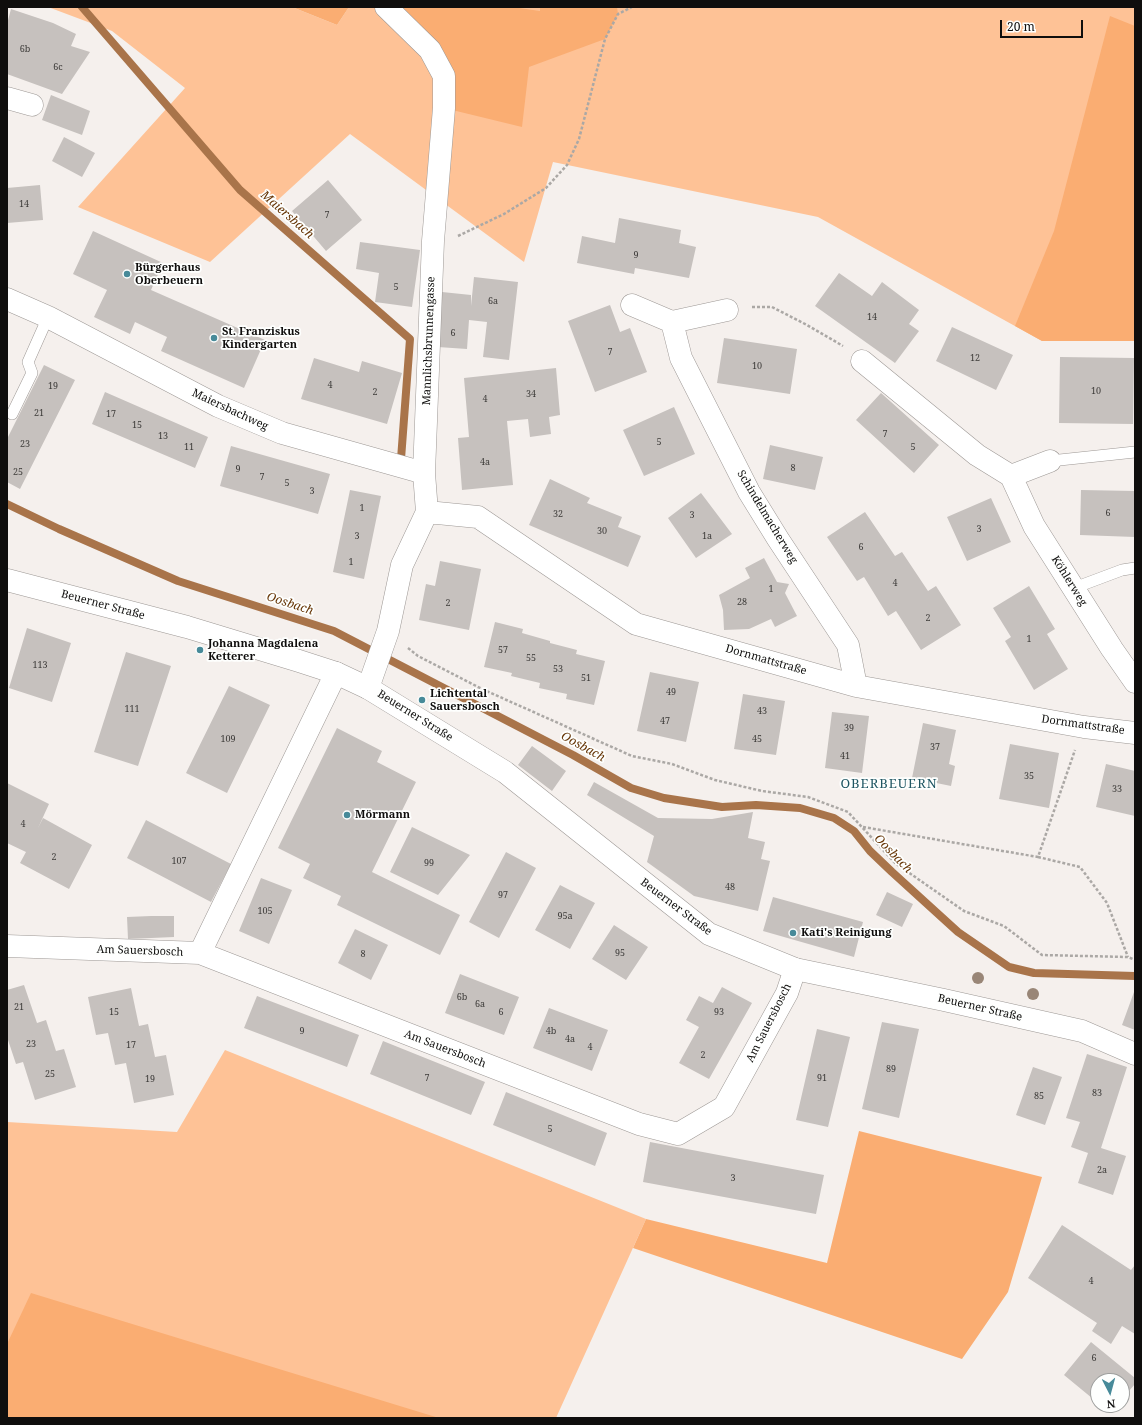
<!DOCTYPE html>
<meta charset="utf-8">
<style>
body{margin:0}
#map{position:relative;width:1142px;height:1425px;overflow:hidden;background:#f5f0ed;font-family:"Noto Serif",serif}
canvas{display:block}
.frame{position:absolute;inset:0;border:8px solid #0f0e0d;pointer-events:none}
.north{position:absolute;left:1090px;top:1373px;width:40px;height:40px;box-sizing:border-box;background:#fefffe;border:1px solid #9e9f9e;border-radius:50%;rotate:174deg;font-size:11px;font-weight:700;line-height:16px;text-align:center;color:#0f0e0d}
.north::after{content:'';display:block;margin:auto;width:14px;height:18px;background:#478a99;clip-path:polygon(50% 0,100% 100%,50% 72%,0 100%)}
.scale{position:absolute;left:1000px;top:20px;width:83px;height:18px;box-sizing:border-box;border:2px solid #0f0e0d;border-top:0;padding-left:5px;font-size:12px;line-height:14px;white-space:nowrap;color:#0f0e0d;-webkit-text-stroke:3px #fefffe;paint-order:stroke}
</style>
<div id="map">
<canvas width="1142" height="1425"></canvas>
<div class="frame"></div>
<div class="north">N</div>
<div class="scale">20 m</div>
</div>
<script>
const g = document.querySelector('canvas').getContext('2d');
g.lineJoin = 'round';
function paint(path, color) { g.fillStyle = color; g.fill(path, 'evenodd'); }
function strokePath(path, color, width, dash) { g.strokeStyle = color; g.lineWidth = width; g.lineCap = dash ? 'butt' : 'round'; g.setLineDash(dash || []); g.stroke(path); }
function write(font, color, halo, rows, align = 'center') {
  g.font = font + ' "Noto Serif",serif'; g.lineWidth = 3.5; g.setLineDash([]); g.textBaseline = 'middle'; g.strokeStyle = halo; g.fillStyle = color; for (const [text, x, y, turn = 0] of rows) {
    g.save(); g.translate(x, y); g.rotate((+turn || 0) * Math.PI / 180); g.textAlign = isNaN(turn) ? turn : align; if (halo) g.strokeText(text, 0, 0); g.fillText(text, 0, 0); g.restore();
  }
}
paint(new Path2D(`
 M48 7H292L337 25 349 7H1135V341H1042L818 217 553 162 524 262 350 134 210 262 78 207 185 88 112 31Z
 M225 1050 646 1219 556 1418H7V1122L177 1132Z`), '#fec296');
paint(new Path2D(`
 M292 7H349L337 25Z
 M385 7H512L540 11V7H617L618 14 605 39 529 67 522 127 444 108V76Z
 M1110 16 1135 26V341H1042L1015 326 1054 231Z
 M859 1131 1042 1177 1008 1292 962 1359 633 1248 646 1219 827 1263Z
 M31 1293 439 1418H7V1344Z`), '#faad72');
strokePath(new Path2D(`
 M82 7 240 190 410 339 401 459
 M7 504 59 529 178 581 334 631 573 755 631 788 664 798 722 807 756 805 800 808 834 818 854 831 870 851 892 872 958 932 1009 967 1034 973 1135 976`), '#a9744a', 8);
paint(new Path2D(`
 M11 9 53 23 76 34 71 46 90 52 62 94 7 74V24Z
 M51 95 90 111 82 135 42 120Z
 M64 137 95 153 82 177 52 161Z
 M328 180 362 220 326 251 292 211Z
 M40 185 43 220 7 223V188Z
 M619 218 681 230 679 243 696 247 689 278 635 268 634 274 577 263 582 236 615 243Z
 M93 231 163 263 151 290 265 340 244 388 161 351 167 337 135 322 130 334 94 317 107 290 73 274Z
 M360 242 420 250 412 307 375 302 379 273 356 269Z
 M839 273 872 296 882 282 919 310 909 324 919 331 895 363 815 306Z
 M474 277 518 282 509 360 483 357 487 322 469 320 467 349 438 347 442 292 471 295V306Z
 M610 305 620 332 630 328 647 372 595 392 568 321Z
 M952 327 1013 355 996 390 936 361Z
 M724 338 797 349 790 394 717 383Z
 M1060 357 1134 358 1133 424 1059 423Z
 M314 358 359 372 362 361 402 373 387 424 301 399Z
 M44 365 75 380 20 489 7 482V439Z
 M556 368 560 415 549 417 551 434 530 437 528 419 507 421 513 485 462 490 458 438 469 437 464 378Z
 M105 392 208 437 195 468 92 424Z
 M881 393 939 445 914 473 856 420Z
 M674 407 695 454 644 476 623 430Z
 M770 445 823 457 815 490 763 479Z
 M231 446 330 474 318 514 220 486Z
 M550 479 590 498 587 503 622 517 618 527 641 536 628 567 529 525Z
 M350 490 381 496 364 579 333 572Z
 M1081 490 1135 491V537L1080 535Z
 M701 493 732 534 696 558 668 518Z
 M991 498 1011 542 967 561 947 517Z
 M865 512 895 556 902 552 928 591 936 586 961 625 921 650 896 611 888 616 864 577 857 581 827 537Z
 M764 558 777 582 789 584 785 593 797 616 775 627 771 619 749 629 724 630 723 610 719 595 750 578 745 568Z
 M440 561 481 569 469 630 419 620 426 584 435 586Z
 M1029 586 1055 629 1047 634 1068 669 1034 690 1005 641 1011 637 993 608Z
 M495 622 523 629 522 633 550 641V643L577 650 576 654 605 661 594 705 566 699 567 694 539 688 540 683 511 676 512 673 484 667Z
 M27 628 71 643 52 702 9 688Z
 M126 652 171 666 138 766 94 752Z
 M650 672 699 682 686 742 637 731Z
 M229 686 270 705 227 793 186 773Z
 M743 694 785 701 776 755 734 749Z
 M832 712 869 716 862 773 825 768Z
 M923 723 956 730 949 764 955 766 951 786 912 778Z
 M337 728 382 751 377 762 416 782 372 872 460 915 440 955 337 905 341 896 303 878 310 864 278 848Z
 M1010 744 1059 753 1049 808 999 799Z
 M532 746 566 771 552 791 518 765Z
 M1106 764 1135 771V816L1096 807Z
 M594 782 658 818 712 819 753 812 748 838 765 842 761 859 770 861 758 911 694 896 647 862 654 836 587 795Z
 M7 783 49 804 38 828 43 818 92 845 69 889 20 863 26 852 7 843Z
 M146 820 231 864 211 902 127 858Z
 M412 827 470 855 438 895 390 872Z
 M506 852 536 868 499 938 469 922Z
 M261 878 292 890 269 944 239 931Z
 M560 885 595 903 570 949 535 930Z
 M887 892 913 904 902 927 876 915Z
 M773 897 863 922 854 957 763 931Z
 M151 916H174V937L128 939 127 917Z
 M614 925 648 947 626 980 592 959Z
 M355 929 388 945 371 980 338 963Z
 M460 974 519 997 504 1035 445 1013Z
 M24 985 37 1023 46 1020 56 1051 64 1049 76 1087 35 1100 23 1062 16 1064 7 1037V990Z
 M722 987 752 1003 709 1079 679 1063 699 1027 686 1020 699 996 713 1003Z
 M131 988 139 1026 148 1024 155 1057 166 1055 174 1095 134 1103 126 1063 115 1065 108 1033 96 1035 88 997Z
 M1134 992 1135 993V1030L1122 1025Z
 M257 996 359 1035 347 1067 244 1028Z
 M549 1008 608 1030 592 1071 533 1048Z
 M882 1022 919 1029 899 1118 862 1109Z
 M817 1029 850 1037 828 1127 796 1120Z
 M383 1041 485 1082 471 1115 370 1074Z
 M1087 1054 1127 1067 1101 1148 1126 1156 1113 1195 1078 1183 1088 1153 1071 1147 1080 1122 1066 1118Z
 M1033 1067 1062 1077 1045 1125 1016 1115Z
 M506 1092 607 1133 595 1166 493 1125Z
 M650 1142 824 1175 816 1214 643 1182Z
 M1062 1225 1131 1270 1135 1265V1334L1122 1326 1111 1344 1092 1331 1097 1323 1028 1278Z
 M1091 1342 1135 1378V1384L1122 1399V1381H1098V1403L1064 1375Z
 M1100 1405H1117L1111 1413Z`), '#c6c1be');
const lane = new Path2D(`
 M12 414 32 373 28 362 48 317
 M1050 461 1135 452
 M1074 588 1122 570 1135 568`);
const street = new Path2D(`
 M7 98 32 105
 M7 299 48 317 218 406 282 433 424 473
 M632 305 672 322 727 310
 M672 322 681 358 749 492 778 539 848 645 856 686
 M862 361 977 455 1011 476 1050 461
 M1011 476 1034 526 1112 649 1135 682
 M427 512 478 517 636 624 856 686 1084 727 1135 733
 M368 688 388 631 402 565 427 512 424 473 433 241 444 108V76L430 50 386 7
 M7 946 200 953 639 1124 678 1134 724 1107 787 993 795 969
 M200 953 336 673`);
const secondary = new Path2D(`
 M7 580 187 627 299 661 336 673 368 688 505 772 709 934 795 969 944 1000 1082 1031 1135 1054`);
strokePath(lane, '#9d9895', 12);
strokePath(street, '#9d9895', 23);
strokePath(secondary, '#9d9895', 23);
strokePath(new Path2D(`
 M458 236 504 214 546 188 567 165 579 139 605 39 618 14 632 7
 M752 307H772L807 325 843 346
 M408 648 418 656 482 689 632 756 672 764 715 780 762 791 808 797 848 812 895 863 964 911 1004 926 1042 955 1128 957 1135 960
 M863 827 1038 857 1075 750
 M1038 857 1080 867 1107 903 1128 957`), '#aba8a5', 2.5, [3, 2]);
strokePath(lane, '#fff', 11);
strokePath(street, '#fff', 22);
strokePath(secondary, '#fff', 22);
g.fillStyle = '#998677';
for (const [x, y] of [
 [978,978],
 [1033,994]
]) { g.beginPath(); g.arc(x, y, 6, 0, 2 * Math.PI); g.fill(); }
for (const [x, y, r, color] of [
 [127,274,4,"#478a99"],
 [214,338,4,"#478a99"],
 [200,650,4,"#478a99"],
 [422,700,4,"#478a99"],
 [347,815,4,"#478a99"],
 [793,933,4,"#478a99"]
]) { const dot = new Path2D(); dot.arc(x, y, r, 0, 2 * Math.PI); g.fillStyle = color; g.fill(dot); strokePath(dot, '#fefffe', 1.5); }
write('9px', '#3d3b39', null, [
 ["6b",25,49],
 ["6c",58,67],
 ["14",24,204],
 ["7",327,215],
 ["9",636,255],
 ["5",396,287],
 ["6a",493,301],
 ["14",872,317],
 ["6",453,333],
 ["7",610,352],
 ["12",975,358],
 ["10",757,366],
 ["4",330,385],
 ["19",53,386],
 ["10",1096,391],
 ["2",375,392],
 ["34",531,394],
 ["4",485,399],
 ["21",39,413],
 ["17",111,414],
 ["15",137,425],
 ["7",885,434],
 ["13",163,436],
 ["5",659,442],
 ["23",25,444],
 ["11",189,447],
 ["5",913,447],
 ["4a",485,462],
 ["8",793,468],
 ["9",238,469],
 ["25",18,472],
 ["7",262,477],
 ["5",287,483],
 ["3",312,491],
 ["1",362,508],
 ["6",1108,513],
 ["32",558,514],
 ["3",692,515],
 ["3",979,529],
 ["30",602,531],
 ["3",357,536],
 ["1a",707,536],
 ["6",861,547],
 ["1",351,562],
 ["4",895,583],
 ["1",771,589],
 ["28",742,602],
 ["2",448,603],
 ["2",928,618],
 ["1",1029,639],
 ["57",503,650],
 ["55",531,658],
 ["113",40,665],
 ["53",558,669],
 ["51",586,678],
 ["49",671,692],
 ["111",132,709],
 ["43",762,711],
 ["47",665,721],
 ["39",849,728],
 ["109",228,739],
 ["45",757,739],
 ["37",935,747],
 ["41",845,756],
 ["35",1029,776],
 ["33",1117,789],
 ["4",23,824],
 ["2",54,857],
 ["107",179,861],
 ["99",429,863],
 ["48",730,887],
 ["97",503,895],
 ["105",265,911],
 ["95a",565,916],
 ["95",620,953],
 ["8",363,954],
 ["6b",462,997],
 ["6a",480,1004],
 ["21",19,1007],
 ["15",114,1012],
 ["6",501,1012],
 ["93",719,1012],
 ["9",302,1031],
 ["4b",551,1031],
 ["4a",570,1039],
 ["23",31,1044],
 ["17",131,1045],
 ["4",590,1047],
 ["2",703,1055],
 ["89",891,1069],
 ["25",50,1074],
 ["7",427,1078],
 ["91",822,1078],
 ["19",150,1079],
 ["83",1097,1093],
 ["85",1039,1096],
 ["5",550,1129],
 ["2a",1102,1170],
 ["3",733,1178],
 ["4",1091,1281],
 ["6",1094,1358]
]);
write('bold 11px', '#0f0e0d', '#fefffe', [
 ["Bürgerhaus",135,268],
 ["Oberbeuern",135,281],
 ["St. Franziskus",222,332],
 ["Kindergarten",222,345],
 ["Johanna Magdalena",208,644],
 ["Ketterer",208,657],
 ["Lichtental",430,694],
 ["Sauersbosch",430,707],
 ["Mörmann",355,815],
 ["Kati's Reinigung",801,933]
], 'left');
write('11px', '#0f0e0d', '#fefffe', [
 ["Mannlichsbrunnengasse",429,341,-88],
 ["Maiersbachweg",230,410,25],
 ["Schindelmacherweg",767,517,59],
 ["Köhlerweg",1069,581,58],
 ["Beuerner Straße",103,605,15],
 ["Dornmattstraße",766,660,16],
 ["Beuerner Straße",415,716,32],
 ["Dornmattstraße",1083,725,8],
 ["Beuerner Straße",676,907,37],
 ["Am Sauersbosch",140,951,2],
 ["Beuerner Straße",980,1008,13],
 ["Am Sauersbosch",769,1023,-63],
 ["Am Sauersbosch",445,1049,21]
]);
write('italic 12px', '#663506', '#fefffe', [
 ["Maiersbach",287,215,41],
 ["Oosbach",290,604,18],
 ["Oosbach",583,747,29],
 ["Oosbach",893,854,46]
]);
g.letterSpacing = '1px';
write('13px', '#1f5662', '#fefffe', [
 ["OBERBEUERN",889,784]
]);
g.letterSpacing = '0px';
</script>
